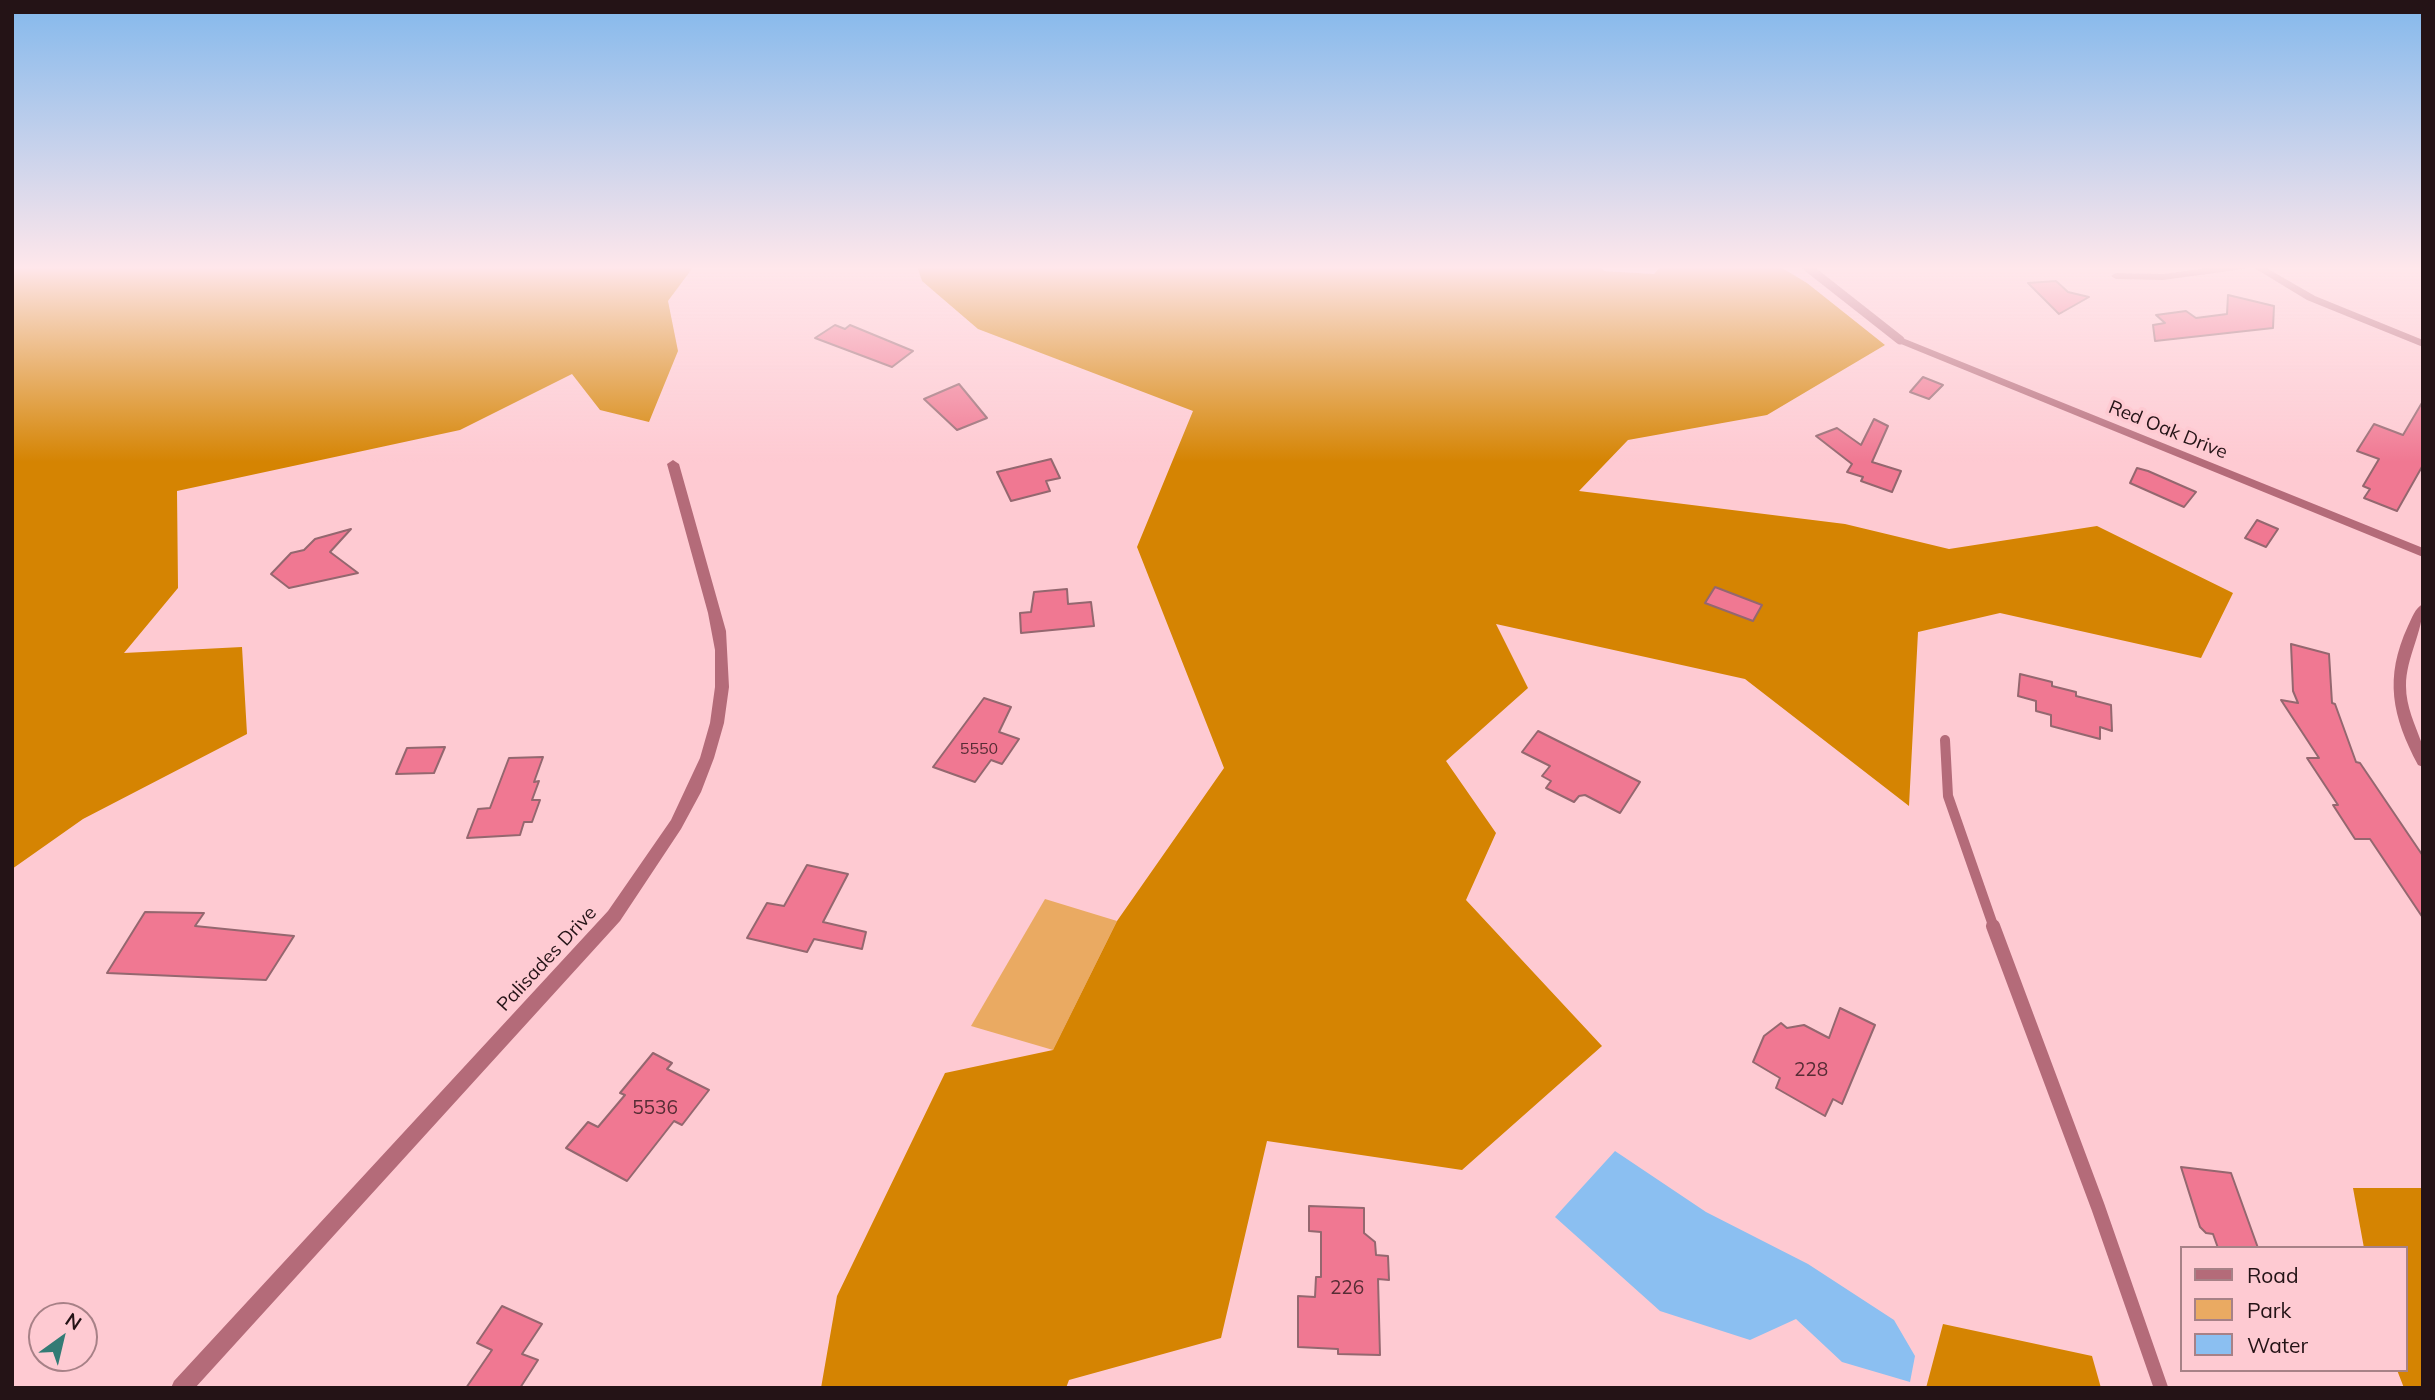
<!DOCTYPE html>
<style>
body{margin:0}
#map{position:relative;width:2435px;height:1400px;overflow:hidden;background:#fecad2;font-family:Mulish,sans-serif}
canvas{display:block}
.frame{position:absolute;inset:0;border:14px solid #241316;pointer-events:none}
.legend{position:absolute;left:2180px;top:1246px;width:228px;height:126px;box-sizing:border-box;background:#fecad2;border:2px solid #a78187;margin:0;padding:9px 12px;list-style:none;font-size:21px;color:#241316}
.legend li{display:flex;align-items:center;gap:14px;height:35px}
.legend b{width:35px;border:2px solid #a78187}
.north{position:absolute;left:28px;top:1302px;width:70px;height:70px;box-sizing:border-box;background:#fecad2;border:2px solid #a78187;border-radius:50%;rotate:34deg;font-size:19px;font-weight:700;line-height:28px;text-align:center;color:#241316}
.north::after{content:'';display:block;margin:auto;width:24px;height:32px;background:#337b75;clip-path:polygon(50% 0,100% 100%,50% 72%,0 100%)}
</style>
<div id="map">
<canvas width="2435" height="1400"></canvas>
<div class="frame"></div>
<ul class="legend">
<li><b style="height:9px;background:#b46b79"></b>Road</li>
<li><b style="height:19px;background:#eaaa62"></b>Park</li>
<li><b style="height:19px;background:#8bbff1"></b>Water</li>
</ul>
<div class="north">N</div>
</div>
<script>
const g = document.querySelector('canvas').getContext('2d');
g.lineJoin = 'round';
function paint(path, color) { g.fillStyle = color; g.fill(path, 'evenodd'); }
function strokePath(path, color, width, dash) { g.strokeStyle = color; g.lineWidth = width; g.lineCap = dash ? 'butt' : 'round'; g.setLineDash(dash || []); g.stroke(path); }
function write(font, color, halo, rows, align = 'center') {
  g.font = font + ' Mulish,sans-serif'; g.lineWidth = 7; g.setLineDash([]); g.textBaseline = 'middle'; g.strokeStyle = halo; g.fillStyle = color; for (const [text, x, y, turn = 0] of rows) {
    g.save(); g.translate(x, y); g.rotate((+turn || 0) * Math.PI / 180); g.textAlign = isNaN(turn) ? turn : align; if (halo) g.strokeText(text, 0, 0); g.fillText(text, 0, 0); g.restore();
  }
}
paint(new Path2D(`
 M1045 899 1117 921 1053 1050 971 1026Z`), '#eaaa62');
paint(new Path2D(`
 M14 266H694L668 301 678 351 649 422 600 410 572 374 460 430 177 491 178 588 124 653 242 647 247 734 83 819 12 869Z
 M917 266H1600L1604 271 1654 274 1661 266H1779L1807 283 1885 345 1767 415 1628 440 1579 491 1845 524 1949 549 2097 526 2233 593 2201 658 2000 613 1918 632 1909 806 1745 679 1496 624 1528 688 1446 761 1496 833 1466 900 1602 1046 1462 1170 1267 1141 1221 1338 1069 1380 1066 1388H821L837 1296 945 1073 1053 1050 1117 921 1224 768 1137 547 1193 411 978 329 922 281Z
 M2353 1188H2423V1388H2404L2397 1370H2405V1248H2364Z
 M1943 1324 2092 1356 2101 1388H1926Z`), '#d58402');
paint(new Path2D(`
 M1615 1151 1706 1212 1808 1264 1894 1320 1915 1356 1910 1382 1842 1362 1796 1319 1750 1340 1660 1311 1555 1217Z`), '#8bbff1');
const building = new Path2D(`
 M2056 281 2068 292 2089 297 2059 314 2028 283Z
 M2228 295 2274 306 2273 328 2155 341 2153 325 2165 323 2156 315 2186 311 2196 318 2227 314Z
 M835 325 845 329 850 325 913 351 892 367 815 338Z
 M1923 377 1943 385 1929 399 1910 392Z
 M959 384 987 418 957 430 924 399Z
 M2423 401V465L2397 511 2364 498 2370 489 2363 486 2379 459 2357 451 2374 424 2403 435Z
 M1874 419 1888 426 1872 462 1901 471 1892 492 1861 481 1863 477 1847 472 1852 464 1816 436 1837 428 1861 445Z
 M1051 459 1060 478 1046 481 1050 491 1011 501 997 472Z
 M2137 468 2148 471 2196 492 2184 507 2130 483Z
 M2257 520 2278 529 2266 547 2245 538Z
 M351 529 330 552 358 573 289 588 271 574 291 553 304 550 315 539Z
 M1715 587 1762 605 1753 621 1705 603Z
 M1067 589 1068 604 1091 602 1094 626 1021 633 1020 613 1031 612 1034 592Z
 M2291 644 2329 654 2332 703 2335 704 2356 762 2360 763 2423 856V918L2370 839H2355L2333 805H2338L2307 758H2319L2281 700 2298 703 2293 691Z
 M2020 674 2052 682V686L2076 692V696L2111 705 2112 731 2100 727V739L2051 726V715L2036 711V701L2018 696Z
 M984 698 1011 707 999 732 1019 739 1002 764 991 760 975 782 933 767Z
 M1538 731 1640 782 1620 813 1585 795 1579 796 1574 802 1546 788 1551 781 1542 776 1550 766 1522 752Z
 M445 747 434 773 396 774 407 748Z
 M543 757 534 782 539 781 532 800H540L532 822H524L520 835 467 838 478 809 490 808 509 758Z
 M807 865 848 874 823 922 866 932 862 949 814 939 807 952 747 938 767 903 784 906Z
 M145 912 204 913 195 926 294 936 266 980 107 973Z
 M1840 1008 1875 1025 1842 1104 1833 1099 1825 1116 1776 1088 1780 1078 1753 1062 1764 1036 1781 1023 1787 1028 1804 1025 1829 1038Z
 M653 1053 672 1063 667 1069 709 1090 682 1125 674 1121 627 1181 566 1148 588 1122 598 1127 625 1095 620 1093Z
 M2181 1167 2231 1173 2258 1248H2218L2213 1234 2206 1233 2200 1227Z
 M1309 1206 1364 1208V1233L1375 1242 1376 1255 1388 1256 1389 1280 1378 1279 1380 1355 1338 1354V1349L1298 1347V1296L1315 1297 1316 1277H1321V1232L1309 1231Z
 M502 1306 542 1324 522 1354 538 1360 520 1388H466L492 1350 477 1343Z`);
paint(building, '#f07892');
strokePath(building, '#94676f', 2);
strokePath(new Path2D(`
 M1806 266 1900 340`), '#b46b79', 9);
strokePath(new Path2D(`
 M1945 740 1948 796 1994 928`), '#b46b79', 10);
strokePath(new Path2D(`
 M1993 926 2098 1207 2161 1388`), '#b46b79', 14);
paint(new Path2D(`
 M2222 266H2249L2244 269 2163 280 2116 279 2111 276 2116 273 2163 274Z
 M2251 266H2263L2315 296 2423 340V347L2307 300Z
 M1900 337 2423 548V557L1896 342 1895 340Z
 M673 460 679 464 726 631 729 687 724 723 714 758 701 792 681 829 620 921 195 1388H171L174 1381 608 911 671 820 700 758 710 723 715 687V650L708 613 667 464Z
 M2423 604C2423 633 2406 657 2406 686 2406 707 2415 724 2422 744 2424 751 2423 760 2423 767L2418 765C2392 716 2384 678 2408 626 2412 618 2415 608 2423 604Z`), '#b46b79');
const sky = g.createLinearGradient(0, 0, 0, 462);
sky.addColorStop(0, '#83b8ec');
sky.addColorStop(0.58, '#ffe7eb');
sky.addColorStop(1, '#ffe7eb00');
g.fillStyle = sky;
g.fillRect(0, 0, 2435, 462);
write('16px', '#572c35', null, [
 ["5550",979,749]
]);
write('19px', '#241316', '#fecad2', [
 ["Red Oak Drive",2168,430,22],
 ["Palisades Drive",547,959,-47]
]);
write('19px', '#572c35', null, [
 ["228",1811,1070],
 ["5536",655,1108],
 ["226",1347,1288]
]);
</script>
